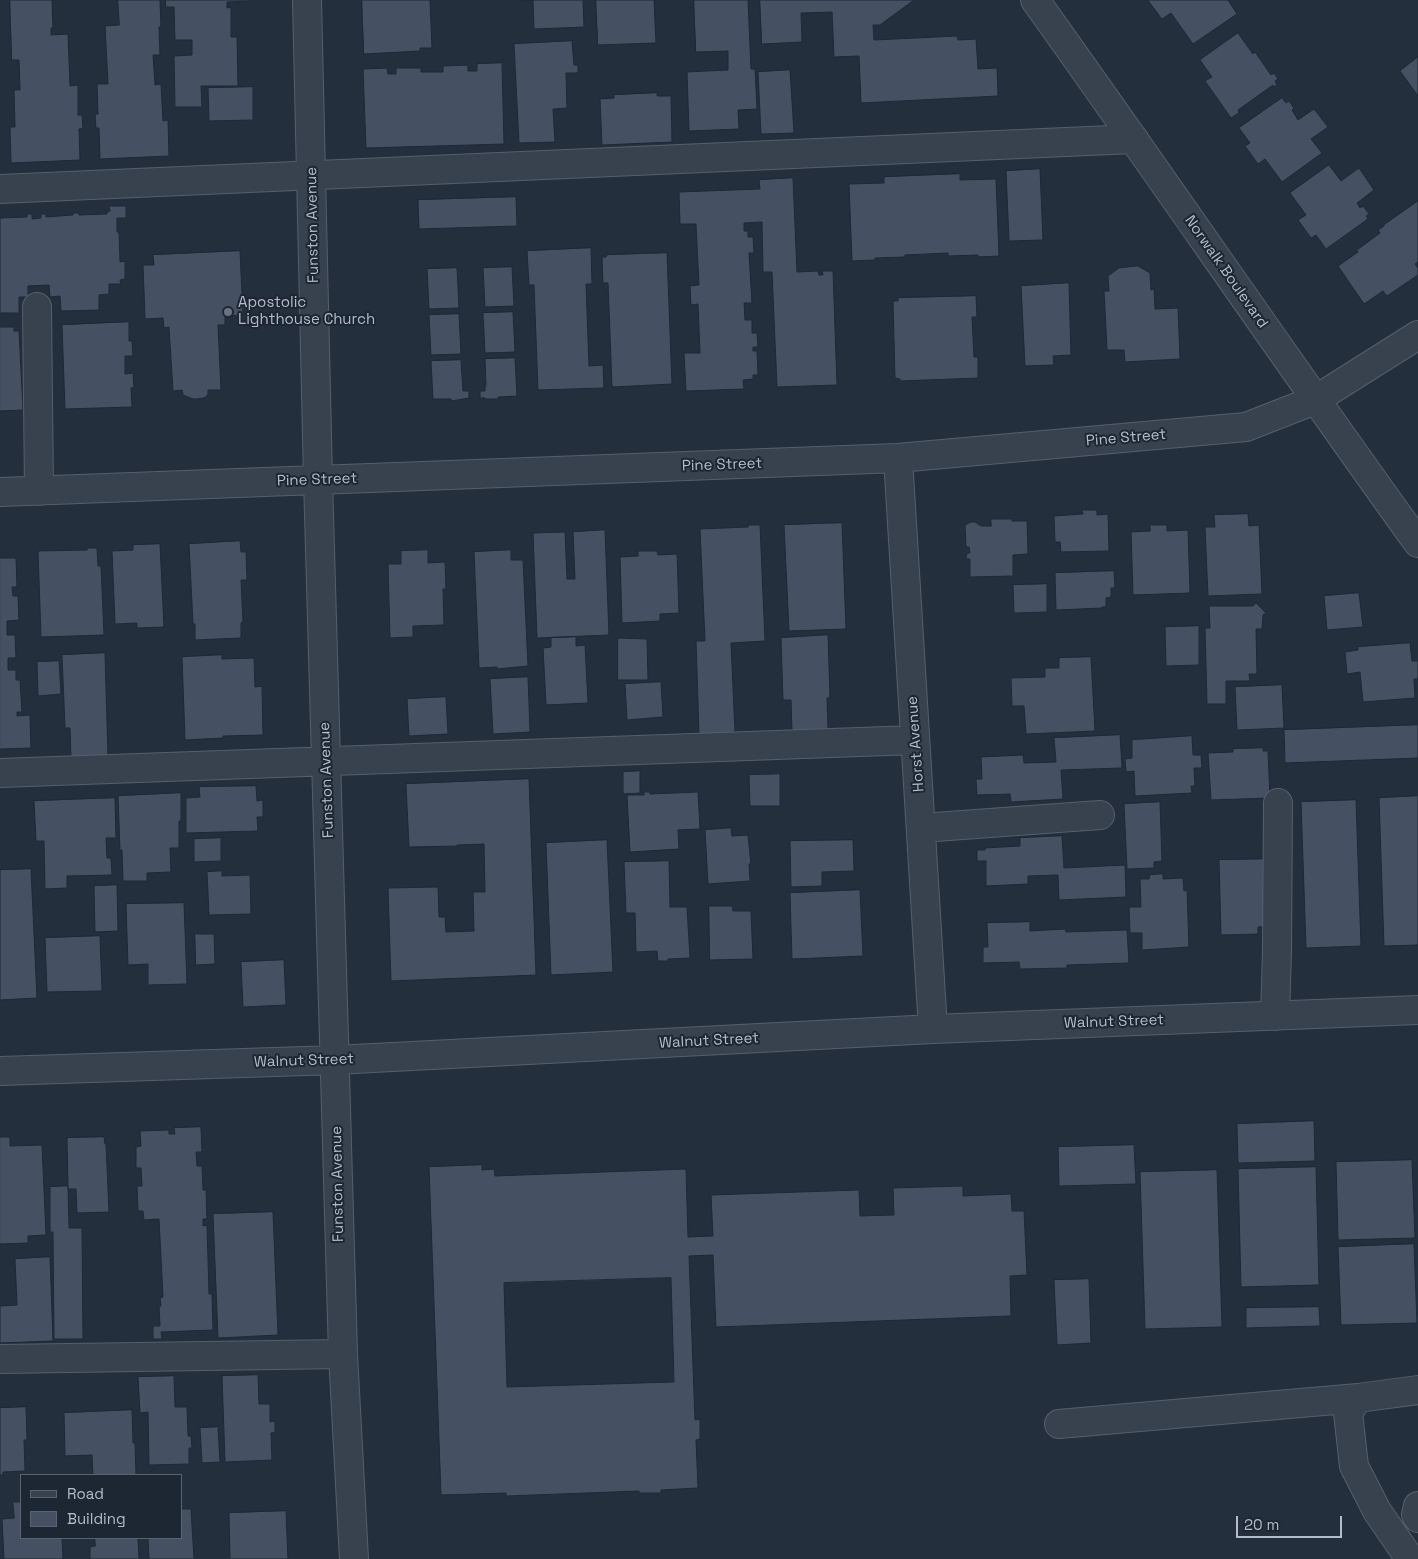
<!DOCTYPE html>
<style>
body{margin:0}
#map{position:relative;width:1418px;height:1559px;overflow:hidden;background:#242f3e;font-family:"Space Grotesk",sans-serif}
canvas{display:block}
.legend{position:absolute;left:20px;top:1474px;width:162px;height:65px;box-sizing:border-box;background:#1d2633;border:1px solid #59626f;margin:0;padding:6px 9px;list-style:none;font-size:15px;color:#b4bcc9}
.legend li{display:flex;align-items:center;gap:10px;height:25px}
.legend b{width:25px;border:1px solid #59626f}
.scale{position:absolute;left:1236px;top:1516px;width:106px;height:22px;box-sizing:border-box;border:2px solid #b4bcc9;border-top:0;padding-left:6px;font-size:15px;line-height:18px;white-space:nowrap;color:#b4bcc9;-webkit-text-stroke:4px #1d2633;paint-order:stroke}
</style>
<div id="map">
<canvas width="1418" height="1559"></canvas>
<ul class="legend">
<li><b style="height:6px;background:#38414e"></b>Road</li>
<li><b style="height:14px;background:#455162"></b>Building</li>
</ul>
<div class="scale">20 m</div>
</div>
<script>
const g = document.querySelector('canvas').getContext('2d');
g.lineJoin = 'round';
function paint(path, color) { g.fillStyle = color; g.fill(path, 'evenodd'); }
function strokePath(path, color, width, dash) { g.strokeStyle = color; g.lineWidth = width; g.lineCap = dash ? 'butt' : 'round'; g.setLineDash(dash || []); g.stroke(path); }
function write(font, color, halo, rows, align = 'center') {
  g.font = font + ' "Space Grotesk",sans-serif'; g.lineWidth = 4; g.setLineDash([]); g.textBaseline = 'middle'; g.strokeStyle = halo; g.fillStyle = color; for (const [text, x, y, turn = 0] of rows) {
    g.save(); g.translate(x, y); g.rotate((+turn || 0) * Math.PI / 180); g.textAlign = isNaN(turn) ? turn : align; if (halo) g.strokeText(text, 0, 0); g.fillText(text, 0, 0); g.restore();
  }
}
const building = new Path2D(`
 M10 0H52L53 28H51V35L68 34 70 86 78 85V115H82L83 128 79 129 80 160 11 163 10 127H15L14 90H20L19 60H12Z
 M118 0H160L161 27H159L160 55H153L155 85 161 84 163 121 168 120 169 156 100 159 99 128H96L95 114H98L97 84H108L105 26 119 25Z
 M166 0H249V1L227 2V8L231 7V37H237L238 86H201L202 107H175L174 56 192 55V40H175L174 7H166Z
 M362 0H430L432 48H420V51L364 54Z
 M520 0H583L584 27 534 29 533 0 520 1Z
 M596 0H654L656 43 598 45Z
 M694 0H748L751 69H755L757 109 738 110 739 129 689 131 687 72 728 70V51L696 52Z
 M760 0H914L880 25H873L874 40 957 36 958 40 976 39 978 69 997 68 998 96 861 103 859 56 834 57 832 12 801 13 802 42 762 44Z
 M1148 0H1228L1237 14 1193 44 1171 13 1162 19Z
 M1238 33 1253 54 1255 52 1271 75 1274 73 1278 79 1275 81 1277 85 1274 87 1273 85 1238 110 1239 113 1231 118 1205 81 1212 77 1200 60Z
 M572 41 574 65H578V73H566L567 108 553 109 555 142 519 143 514 44Z
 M1418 57V96L1400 71Z
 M502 63 504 144 366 148 363 69 387 68 388 74H396V68H421V72H443V66L468 65V71H477V64Z
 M790 70 794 133 761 134 758 72Z
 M253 87V120L209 121 208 88Z
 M657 93V96H671L672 142 602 145 600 99 614 98V95Z
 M1282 98 1286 103 1289 101 1294 108 1292 110 1298 120 1314 109 1328 127 1311 139 1322 153 1282 182 1265 159 1258 164 1245 146 1250 143 1239 128Z
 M1329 165 1341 181 1359 168 1374 190 1357 203 1360 208 1363 206 1369 214 1366 216 1368 219 1326 249 1316 235 1311 238 1298 220 1306 215 1290 193Z
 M1040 169 1043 240 1009 241 1006 171Z
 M960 174V180L996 179 999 256 978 257V255L948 256V253L905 255 904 257 875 258V260L852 261 849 184 884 183V177Z
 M793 178 797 272 818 271 819 275H823L822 271H833L837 385 777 387 772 272H763L762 222 744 223V231H748V237H753L754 253H749L752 303H744L745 320H752V333H757L758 347H753V351H757L758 375H753V379L743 380 744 389 686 391 684 353H700L698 304 691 305 690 286 699 285 696 224H680L679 192 760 189 759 180Z
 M516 197 517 226 419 229 418 200Z
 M1418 201V262L1415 264 1418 268V275L1387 296 1383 291 1364 304 1338 266 1358 252 1357 250 1380 233 1378 230 1384 226V225Z
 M109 206H126V218H117V232H119L120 262 125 261V279L120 280 121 284H109V294L99 295V310L61 311 60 296 50 297 49 285 28 286V297H19V313H0V218L27 217V214H32V219L41 218V214H46V217L73 215V213H79V215L107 214V212L110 211Z
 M591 248 592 284H586L589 366 603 365 604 388 538 390 534 285H529L527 251Z
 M240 251 243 315 225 316V325H218L221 390H208V395L204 398 197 399H193L183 395 182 390 173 391 169 327 164 328 163 318 145 319 143 265H154L153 255Z
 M667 253 672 384 612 387 608 283H603L602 257H606L607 255Z
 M1138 266 1150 273 1151 290 1154 289 1155 309 1178 308 1180 359 1125 362 1124 350H1107L1104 291H1109L1108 276 1119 268Z
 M512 267 514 306 485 307 483 268Z
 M457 268 459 308 429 309 427 269Z
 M1069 283 1071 355 1053 356 1054 365 1025 366 1021 286Z
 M976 296 977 317H972L974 357H978V378L900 381V379L895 378 893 301H898V298Z
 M513 312 515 352 485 353 483 313Z
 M459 314 461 354 431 355 429 315Z
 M129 322V341H132L133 356H125V374L133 373 134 388H131L132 407 65 409 62 325Z
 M0 327H14V331H19L23 410 0 411Z
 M515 358 517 396 498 397V399H485V398H480V391H485V386H486L485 359Z
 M461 360 463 391H469V398L451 401V399H433L431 361Z
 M1082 510H1097V515L1108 514 1109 551 1061 552 1060 542H1055L1054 516 1083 514Z
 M1248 514 1249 526 1259 525 1262 594 1208 596 1205 527H1215L1214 515Z
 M991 519H1012V521H1027L1028 554 1013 555V576L970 577V559H966L967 553H970L969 547H966L965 525 971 522H975L981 526H991Z
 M842 523 846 629 789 631 784 525Z
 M748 525H760L765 641 731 643 735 732 699 734 696 641H705L700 529 748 527Z
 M1150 525H1167V531L1188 530 1190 593 1133 595 1131 532 1150 531Z
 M605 530 609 635 537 638 533 533 565 532 567 579H575L573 532Z
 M240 541 241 552H246L247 580H241L243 622 241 623V638L195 640V624H193L189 544Z
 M160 544 164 627 137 628V623L115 624 112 551 133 550V545Z
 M87 548H97L98 566H101L104 635 41 637 38 551 87 550Z
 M428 550V563L445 562 446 589H443L444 625 413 626V637L390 638 388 564H401V551Z
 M511 550V560H523L528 666 497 669V667L479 668 474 552Z
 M638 551H657L658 555 677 554 679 613 660 614V621L622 623 620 557 638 556Z
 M0 558H16L17 587H12L13 596H18L19 620 7 621V635H15L16 658H8V670H16V680H20L22 712H17V716L30 715 31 748 0 749Z
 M1114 571 1115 588H1111V597L1106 598V607H1102V608L1056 610 1055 573Z
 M1047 584V612L1014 613 1013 585Z
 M1359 593 1363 627 1327 630 1324 596Z
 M1256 603 1266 613 1263 615 1262 629H1256L1257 674H1249L1250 681H1226V704H1207L1205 628H1210L1209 606H1253Z
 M1199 626V665L1166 666 1165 627Z
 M828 635 830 698H827L828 729 792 731 791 700H783L781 638Z
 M576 637V646L585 645 588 703 546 705 543 648 551 647V638Z
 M618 638 647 639 648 680H618Z
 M1410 643 1412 661H1418V679H1414L1415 698 1363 702 1360 672 1347 674 1345 652 1358 650V647Z
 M105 653 108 757 71 758 70 728H65L62 655Z
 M222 655V659L254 658 255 687 262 686 263 735 223 736V738L185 740 182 657Z
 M1091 657 1095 731 1026 734 1024 706H1012L1011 678 1045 677V668H1059V658Z
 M59 661 61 694 38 696 37 662Z
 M528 677 530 732 493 734 490 679Z
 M661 682 663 717 627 720 625 684Z
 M1282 685 1284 728 1237 730 1235 687Z
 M446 697 448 734 409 736 407 699Z
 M1418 725V758L1285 763 1284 730Z
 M1120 735 1122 768 1061 770 1063 799 1011 802 1010 794 977 795 976 779H982L981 757 1023 755 1024 763 1056 762 1054 738Z
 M1192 736 1193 755H1201L1202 768H1194L1195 786H1191L1192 793 1135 796 1134 771 1126 772 1125 759 1132 758V740Z
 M1263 748V751H1268L1270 798 1211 800 1208 753 1233 752V749Z
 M640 771V793L623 794V772Z
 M780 774V806H750L749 775Z
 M529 779 536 975 391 981 388 888 438 887 439 917H445L446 932 474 931 473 892H485L484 844 457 845V846L409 847 406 784Z
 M256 786 257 801 263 800V817H257L258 831 186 833V798L200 797 199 787Z
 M644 792H650V794L698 792 700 829 678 830 679 849 630 852 627 795H644Z
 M181 793V821H179V848H170L171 872 147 873V881H123L122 850H120L118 796Z
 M1418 796V945L1384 946 1379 798Z
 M115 798 116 838H106L107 858H111L112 875 67 876V888L45 889 44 841H36L34 801Z
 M1356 800 1361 946 1306 948 1301 802Z
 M1160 802 1162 861 1154 862V868L1127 869 1124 804Z
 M731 828 732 836 748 835 751 864H749L750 881 708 884 705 830Z
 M1062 836 1064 868 1125 865 1126 897 1059 900 1058 875 1028 876V884L986 886V861H977V850H985V848L1020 846V838Z
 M221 838V861L194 862V839Z
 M607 840 613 972 551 975 546 843Z
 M853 840 854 871 822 872V886L791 887 790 841Z
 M1270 859 1271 926 1258 927V934L1221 935 1219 860Z
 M669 861 670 907H687L690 958 668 959V961H658L657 951 636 952 635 913H626L624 862Z
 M31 869 37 998 0 1000V870Z
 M222 871V876L250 875 251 914 209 915 207 872Z
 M1163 874V879L1183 878 1184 891 1187 890 1189 947 1142 950V933H1130L1129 907H1141L1140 879H1149L1150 875Z
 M117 885 118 931 95 932 94 886Z
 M860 890 863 956 792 959 790 893Z
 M184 903 187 984 148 985V964L128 965 126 904Z
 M709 906H732L733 911H751L753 959 710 960Z
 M1030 922V931L1065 929 1066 932 1127 930 1129 963 1067 965V968L1020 969 1019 962 983 963V947H988L987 923Z
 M195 934H214L215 964 196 965Z
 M100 936 102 991 47 992 45 938Z
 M284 960 286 1005 243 1007 241 962Z
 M1314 1121 1315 1161 1238 1163 1237 1124Z
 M201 1127 202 1152H196L197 1166H202L203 1190H206L207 1219H203V1226L207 1225 209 1294H212L213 1330 161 1332 162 1339H153V1326H160L159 1306H161L160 1298 163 1297 159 1219 144 1220 143 1211H138L137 1186H142L141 1168H136V1147L141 1146 140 1131 169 1130V1134H175L174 1128Z
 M0 1137H10V1146L42 1145 46 1235 28 1236V1243L0 1244Z
 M104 1137 105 1144H106L109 1212 77 1213 76 1189H68V1186L67 1138Z
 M1134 1145 1136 1184 1059 1186 1058 1147Z
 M1412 1160 1415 1238 1338 1240 1336 1162Z
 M482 1165V1170L494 1169 495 1176 686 1169 688 1237 713 1236 711 1195 859 1190 860 1216 894 1215 893 1188 963 1186V1196L1011 1194 1012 1211H1024L1027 1275 1010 1276 1011 1316 716 1327 713 1255 689 1256 695 1420 700 1419V1439L696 1440 698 1488 661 1490V1493H639V1491L506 1496V1493L441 1495 429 1167ZM671 1278 674 1382 507 1387 504 1283Z
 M1316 1167 1319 1285 1241 1287 1238 1169Z
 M1217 1170 1222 1327 1145 1329 1140 1172Z
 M68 1186 69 1228H82L83 1339H54L53 1232H50V1187Z
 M273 1212 278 1335 218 1338 213 1214Z
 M1414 1244 1417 1323 1341 1325 1338 1247Z
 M50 1257 53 1341 0 1343V1306L17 1305 15 1259Z
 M1089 1279 1091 1343 1057 1345 1054 1280Z
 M1319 1307 1320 1326 1246 1328V1308Z
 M258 1375 259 1404H270V1422L275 1421V1432L271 1433 272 1460 225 1462 222 1376Z
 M174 1376 175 1407H187L188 1436H191L192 1448H189V1464L149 1465 148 1412 140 1413 138 1377Z
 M26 1407 27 1440H24L25 1471 3 1472V1475H0V1408Z
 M132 1410 133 1443H135L136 1475H93L92 1455 65 1456 64 1413Z
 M218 1427 220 1462 202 1463 200 1428Z
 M13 1502H21V1538H62L63 1559H4L2 1519 14 1518Z
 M181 1509H191L194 1559H149L148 1538H181Z
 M286 1511 288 1559H230L229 1513Z
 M95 1538H138L139 1559H90V1547L95 1546Z`);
paint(building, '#455162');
strokePath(building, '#1f2835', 1);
const minor = new Path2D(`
 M307 0 318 480 343 1354 354 1559
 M1035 0C1164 180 1288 363 1418 543
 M0 189 1134 139
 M37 307 39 491
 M898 458 933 1029
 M0 492 898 458 1246 427 1315 400 1418 335
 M0 773 915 740
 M921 828 1100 815
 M1275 1016 1277 951 1278 803
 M0 1071 335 1060 933 1029 1418 1010
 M0 1359 343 1354
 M1059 1424 1358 1398
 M1418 1506 1416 1515 1418 1518
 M1410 1559 1377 1511 1354 1466 1348 1413 1358 1398 1418 1390`);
strokePath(minor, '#565f6c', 30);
strokePath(minor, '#38414e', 28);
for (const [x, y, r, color] of [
 [228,312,5,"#6b7280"]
]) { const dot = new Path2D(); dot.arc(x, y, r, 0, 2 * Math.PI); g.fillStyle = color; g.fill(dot); strokePath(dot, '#1d2633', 2); }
write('15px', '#b4bcc9', '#1d2633', [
 ["Funston Avenue",313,225,-91],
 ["Norwalk Boulevard",1226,272,55],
 ["Pine Street",1126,438,-5],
 ["Pine Street",722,465,-2],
 ["Pine Street",317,480,-2],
 ["Horst Avenue",916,744,-94],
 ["Funston Avenue",327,780,-92],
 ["Walnut Street",1114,1022,-2],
 ["Walnut Street",709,1041,-3],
 ["Walnut Street",304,1061,-2],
 ["Funston Avenue",338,1184,-91]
]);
write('15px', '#b4bcc9', '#1d2633', [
 ["Apostolic",238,303],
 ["Lighthouse Church",238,320]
], 'left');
</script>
